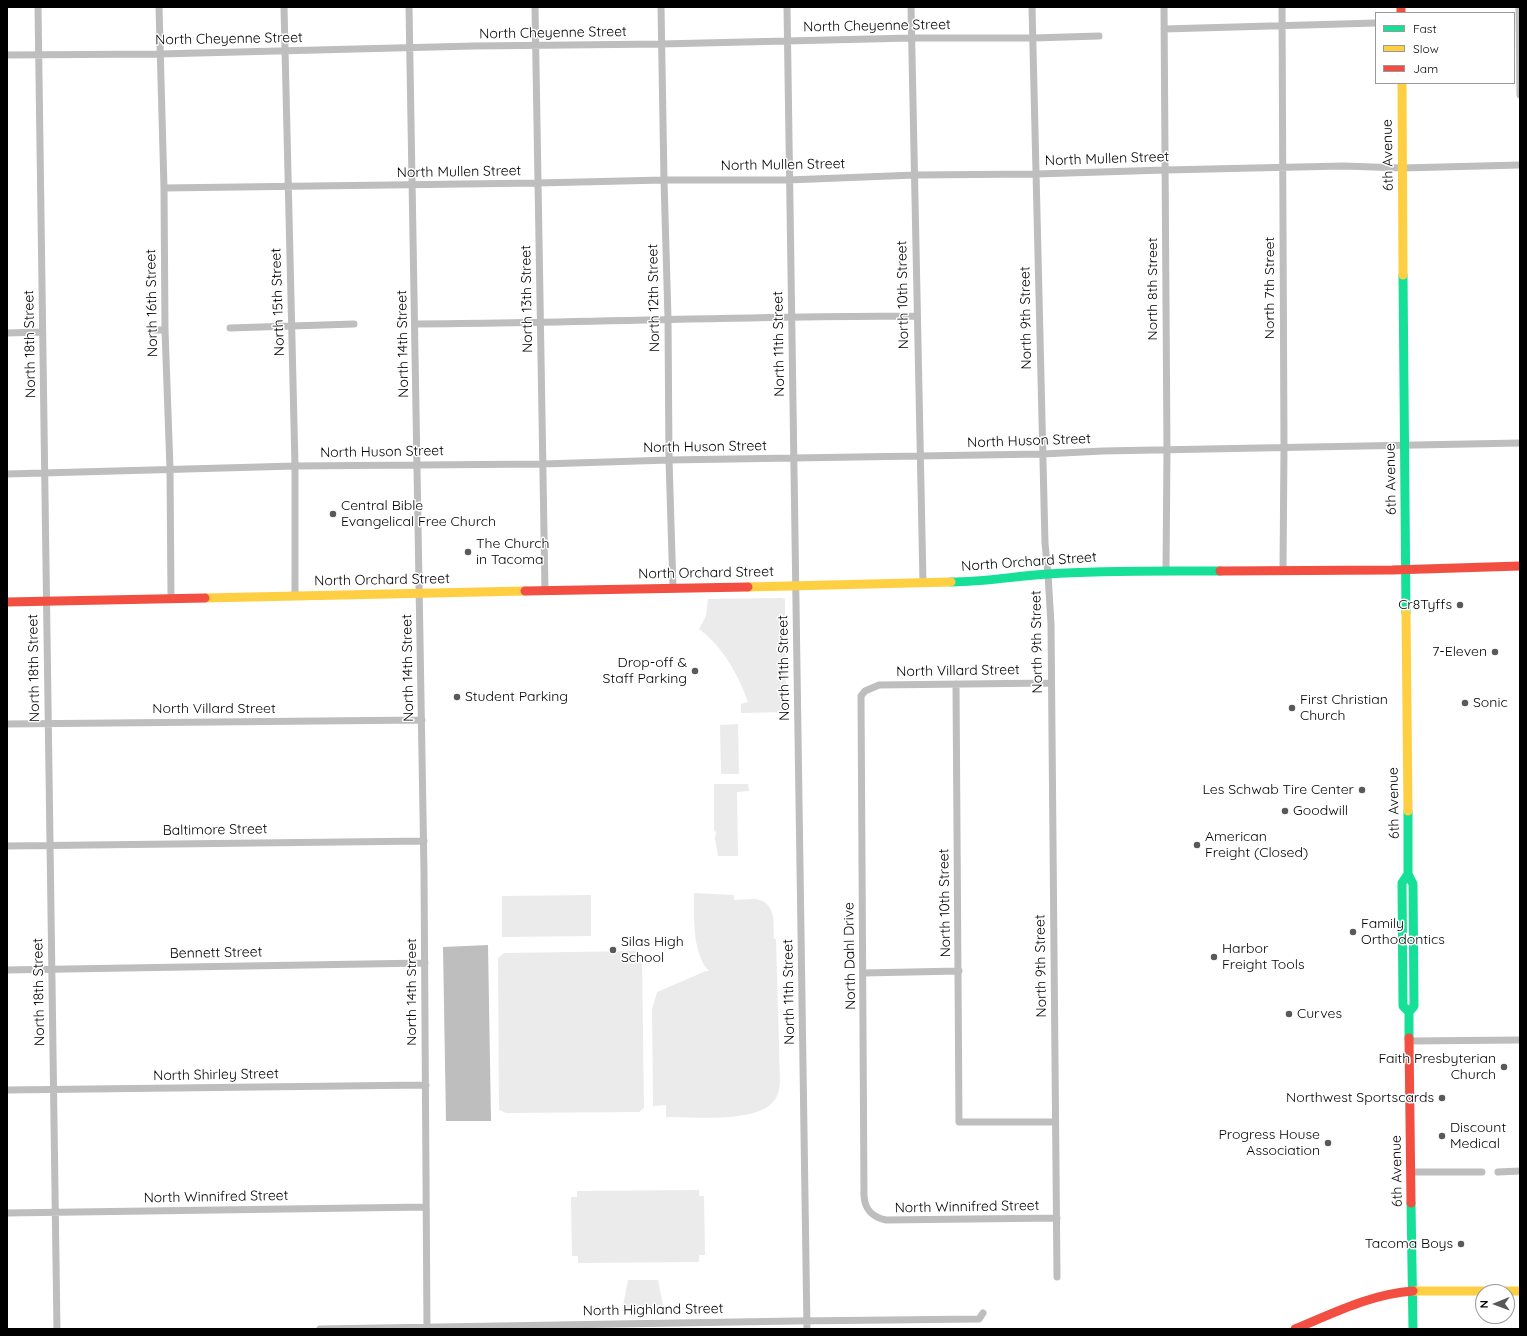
<!DOCTYPE html>
<style>
body{margin:0}
#map{position:relative;width:1527px;height:1336px;overflow:hidden;background:#fff;font-family:Quicksand,sans-serif}
canvas{display:block}
.frame{position:absolute;inset:0;border:8px solid #000;pointer-events:none}
.legend{position:absolute;left:1375px;top:12px;width:140px;height:72px;box-sizing:border-box;background:#fff;border:1px solid #999;margin:0;padding:5px 7px;list-style:none;font-size:12px;color:#000}
.legend li{display:flex;align-items:center;gap:8px;height:20px}
.legend b{width:20px;border:1px solid #999}
.north{position:absolute;left:1475px;top:1284px;width:40px;height:40px;box-sizing:border-box;background:#fff;border:1px solid #999;border-radius:50%;rotate:269deg;font-size:11px;font-weight:700;line-height:16px;text-align:center;color:#000}
.north::after{content:'';display:block;margin:auto;width:14px;height:18px;background:#595959;clip-path:polygon(50% 0,100% 100%,50% 72%,0 100%)}
</style>
<div id="map">
<canvas width="1527" height="1336"></canvas>
<div class="frame"></div>
<ul class="legend">
<li><b style="height:5px;background:#16e098"></b>Fast</li>
<li><b style="height:5px;background:#ffcf43"></b>Slow</li>
<li><b style="height:5px;background:#f24e42"></b>Jam</li>
</ul>
<div class="north">N</div>
</div>
<script>
const g = document.querySelector('canvas').getContext('2d');
g.lineJoin = 'round';
function paint(path, color) { g.fillStyle = color; g.fill(path, 'evenodd'); }
function strokePath(path, color, width, dash) { g.strokeStyle = color; g.lineWidth = width; g.lineCap = dash ? 'butt' : 'round'; g.setLineDash(dash || []); g.stroke(path); }
function write(font, color, halo, rows, align = 'center') {
  g.font = font + ' Quicksand,sans-serif'; g.lineWidth = 3; g.setLineDash([]); g.textBaseline = 'middle'; g.strokeStyle = halo; g.fillStyle = color; for (const [text, x, y, turn = 0] of rows) {
    g.save(); g.translate(x, y); g.rotate((+turn || 0) * Math.PI / 180); g.textAlign = isNaN(turn) ? turn : align; if (halo) g.strokeText(text, 0, 0); g.fillText(text, 0, 0); g.restore();
  }
}
paint(new Path2D(`
 M781 598 785 599 786 712 741 713V704L748 702C738 674 723 647 699 629L706 616 708 599Z
 M738 724 739 774H721L720 725Z
 M714 784H748L749 791 737 792 738 856H718L715 839 716 832 714 830Z
 M694 893 734 895V900C742 900 753 898 760 900 777 906 773 925 774 939H776L780 1083C779 1090 778 1098 772 1103 753 1123 692 1117 666 1117V1105L653 1106 652 1010 657 992 706 971H709C692 953 694 917 694 893Z
 M591 895V936L502 937V896Z
 M637 951 642 957 644 1108 639 1112 506 1113 499 1110 498 958 504 953Z
 M699 1190V1196H704L705 1255H699V1262L578 1263V1256H572L571 1197H577V1191Z
 M628 1280H658L664 1310 622 1311Z`), '#ebebeb');
paint(new Path2D(`
 M488 945 491 1121H446L443 947Z`), '#bebebe');
strokePath(new Path2D(`
 M38 7 57 1329
 M159 7 164 188 165 330 170 469 171 598
 M284 7 295 466V596
 M409 7 424 871 427 1329
 M535 7 545 591
 M661 7 664 180 668 319 669 460 673 588
 M787 7 807 1329
 M911 7 923 583
 M1032 7 1045 543 1048 574 1051 624 1057 1277
 M1164 7 1167 450 1166 570
 M1282 7 1284 448 1283 570
 M1519 7 1520 95
 M1164 29 1376 23
 M7 55 159 54 474 46 661 44 911 38H1033L1099 36
 M164 188 538 183 664 180H788L915 175 1036 174 1165 170 1343 166 1402 168 1520 165
 M416 324C583 323 749 316 917 316
 M230 328 354 324
 M154 330H165
 M7 333 42 332
 M7 474 295 466 543 464 669 460 1043 454 1103 451 1520 443
 M1051 683 879 685 865 691 861 696 864 1196C865 1210 872 1217 886 1220L1057 1218
 M956 684 959 1122H1055
 M7 724 422 720
 M7 846 424 841
 M7 970 425 963
 M863 973 959 971
 M1410 1041 1520 1040
 M7 1090 426 1085
 M1411 1172H1482
 M1498 1172 1520 1171
 M7 1213 426 1207
 M320 1329 795 1321 979 1319 983 1313`), '#bebebe', 7);
strokePath(new Path2D(`
 M1403 275 1406 613
 M951 582C984 582 1016 576 1048 574 1105 570 1163 571 1220 571
 M1408 811V874L1413 884 1414 1006 1409 1012V1038
 M1408 874 1402 883 1403 1006 1409 1012
 M1411 1203 1413 1329`), '#16e098', 9);
strokePath(new Path2D(`
 M1402 83 1403 275
 M748 587 951 582
 M205 598 525 591
 M1406 613 1408 811
 M1413 1291H1520`), '#ffcf43', 9);
strokePath(new Path2D(`
 M1401 7V13
 M1220 571 1392 570 1520 566
 M525 591 748 587
 M7 602 205 598
 M1409 1038 1411 1203
 M1295 1329C1334 1313 1371 1294 1413 1291`), '#f24e42', 9);
for (const [x, y, r, color] of [
 [333,514,4,"#595959"],
 [468,552,4,"#595959"],
 [1460,605,4,"#595959"],
 [1495,652,4,"#595959"],
 [695,671,4,"#595959"],
 [457,697,4,"#595959"],
 [1465,703,4,"#595959"],
 [1292,708,4,"#595959"],
 [1362,790,4,"#595959"],
 [1285,811,4,"#595959"],
 [1197,845,4,"#595959"],
 [1353,932,4,"#595959"],
 [613,950,4,"#595959"],
 [1214,957,4,"#595959"],
 [1289,1014,4,"#595959"],
 [1504,1067,4,"#595959"],
 [1442,1098,4,"#595959"],
 [1442,1136,4,"#595959"],
 [1328,1143,4,"#595959"],
 [1461,1244,4,"#595959"]
]) { const dot = new Path2D(); dot.arc(x, y, r, 0, 2 * Math.PI); g.fillStyle = color; g.fill(dot); strokePath(dot, '#fff', 1.5); }
write('14px', '#000', '#fff', [
 ["North Cheyenne Street",877,26,-1],
 ["North Cheyenne Street",553,33,-1],
 ["North Cheyenne Street",229,39,-1],
 ["6th Avenue",1388,155,-91],
 ["North Mullen Street",1107,159,-2],
 ["North Mullen Street",783,165,-1],
 ["North Mullen Street",459,172,-1],
 ["North 7th Street",1270,288,-90],
 ["North 8th Street",1153,289,-90],
 ["North 10th Street",903,295,-91],
 ["North 12th Street",654,298,-91],
 ["North 13th Street",527,299,-91],
 ["North 15th Street",278,302,-92],
 ["North 16th Street",152,303,-91],
 ["North 9th Street",1026,318,-91],
 ["North 18th Street",30,344,-91],
 ["North 14th Street",403,344,-91],
 ["North 11th Street",779,344,-91],
 ["North Huson Street",1029,441,-2],
 ["North Huson Street",705,447,-1],
 ["North Huson Street",382,452,-1],
 ["6th Avenue",1391,479,-91],
 ["North Orchard Street",1029,562,-4],
 ["North Orchard Street",706,573,-1],
 ["North Orchard Street",382,580,-1],
 ["North 9th Street",1037,642,-91],
 ["North 18th Street",34,668,-91],
 ["North 14th Street",408,668,-91],
 ["North 11th Street",784,668,-91],
 ["North Villard Street",958,671,-1],
 ["North Villard Street",214,709],
 ["6th Avenue",1394,803,-91],
 ["Baltimore Street",215,830,-1],
 ["North 10th Street",945,903,-91],
 ["Bennett Street",216,953,-1],
 ["North Dahl Drive",850,956,-91],
 ["North 9th Street",1041,966,-91],
 ["North 18th Street",39,992,-91],
 ["North 14th Street",412,992,-90],
 ["North 11th Street",789,992,-91],
 ["North Shirley Street",216,1075,-1],
 ["6th Avenue",1397,1171,-91],
 ["North Winnifred Street",216,1197,-1],
 ["North Winnifred Street",967,1207,-1],
 ["North Highland Street",653,1310,-1]
]);
write('14px', '#000', '#fff', [
 ["Central Bible",341,506],
 ["Evangelical Free Church",341,522],
 ["The Church",476,544],
 ["in Tacoma",476,560],
 ["Cr8Tyffs",1452,605,"right"],
 ["7-Eleven",1487,652,"right"],
 ["Drop-off &",687,663,"right"],
 ["Staff Parking",687,679,"right"],
 ["Student Parking",465,697],
 ["First Christian",1300,700],
 ["Church",1300,716],
 ["Sonic",1473,703],
 ["Les Schwab Tire Center",1354,790,"right"],
 ["Goodwill",1293,811],
 ["American",1205,837],
 ["Freight (Closed)",1205,853],
 ["Family",1361,924],
 ["Orthodontics",1361,940],
 ["Silas High",621,942],
 ["School",621,958],
 ["Harbor",1222,949],
 ["Freight Tools",1222,965],
 ["Curves",1297,1014],
 ["Faith Presbyterian",1496,1059,"right"],
 ["Church",1496,1075,"right"],
 ["Northwest Sportscards",1434,1098,"right"],
 ["Discount",1450,1128],
 ["Medical",1450,1144],
 ["Progress House",1320,1135,"right"],
 ["Association",1320,1151,"right"],
 ["Tacoma Boys",1453,1244,"right"]
], 'left');
</script>
